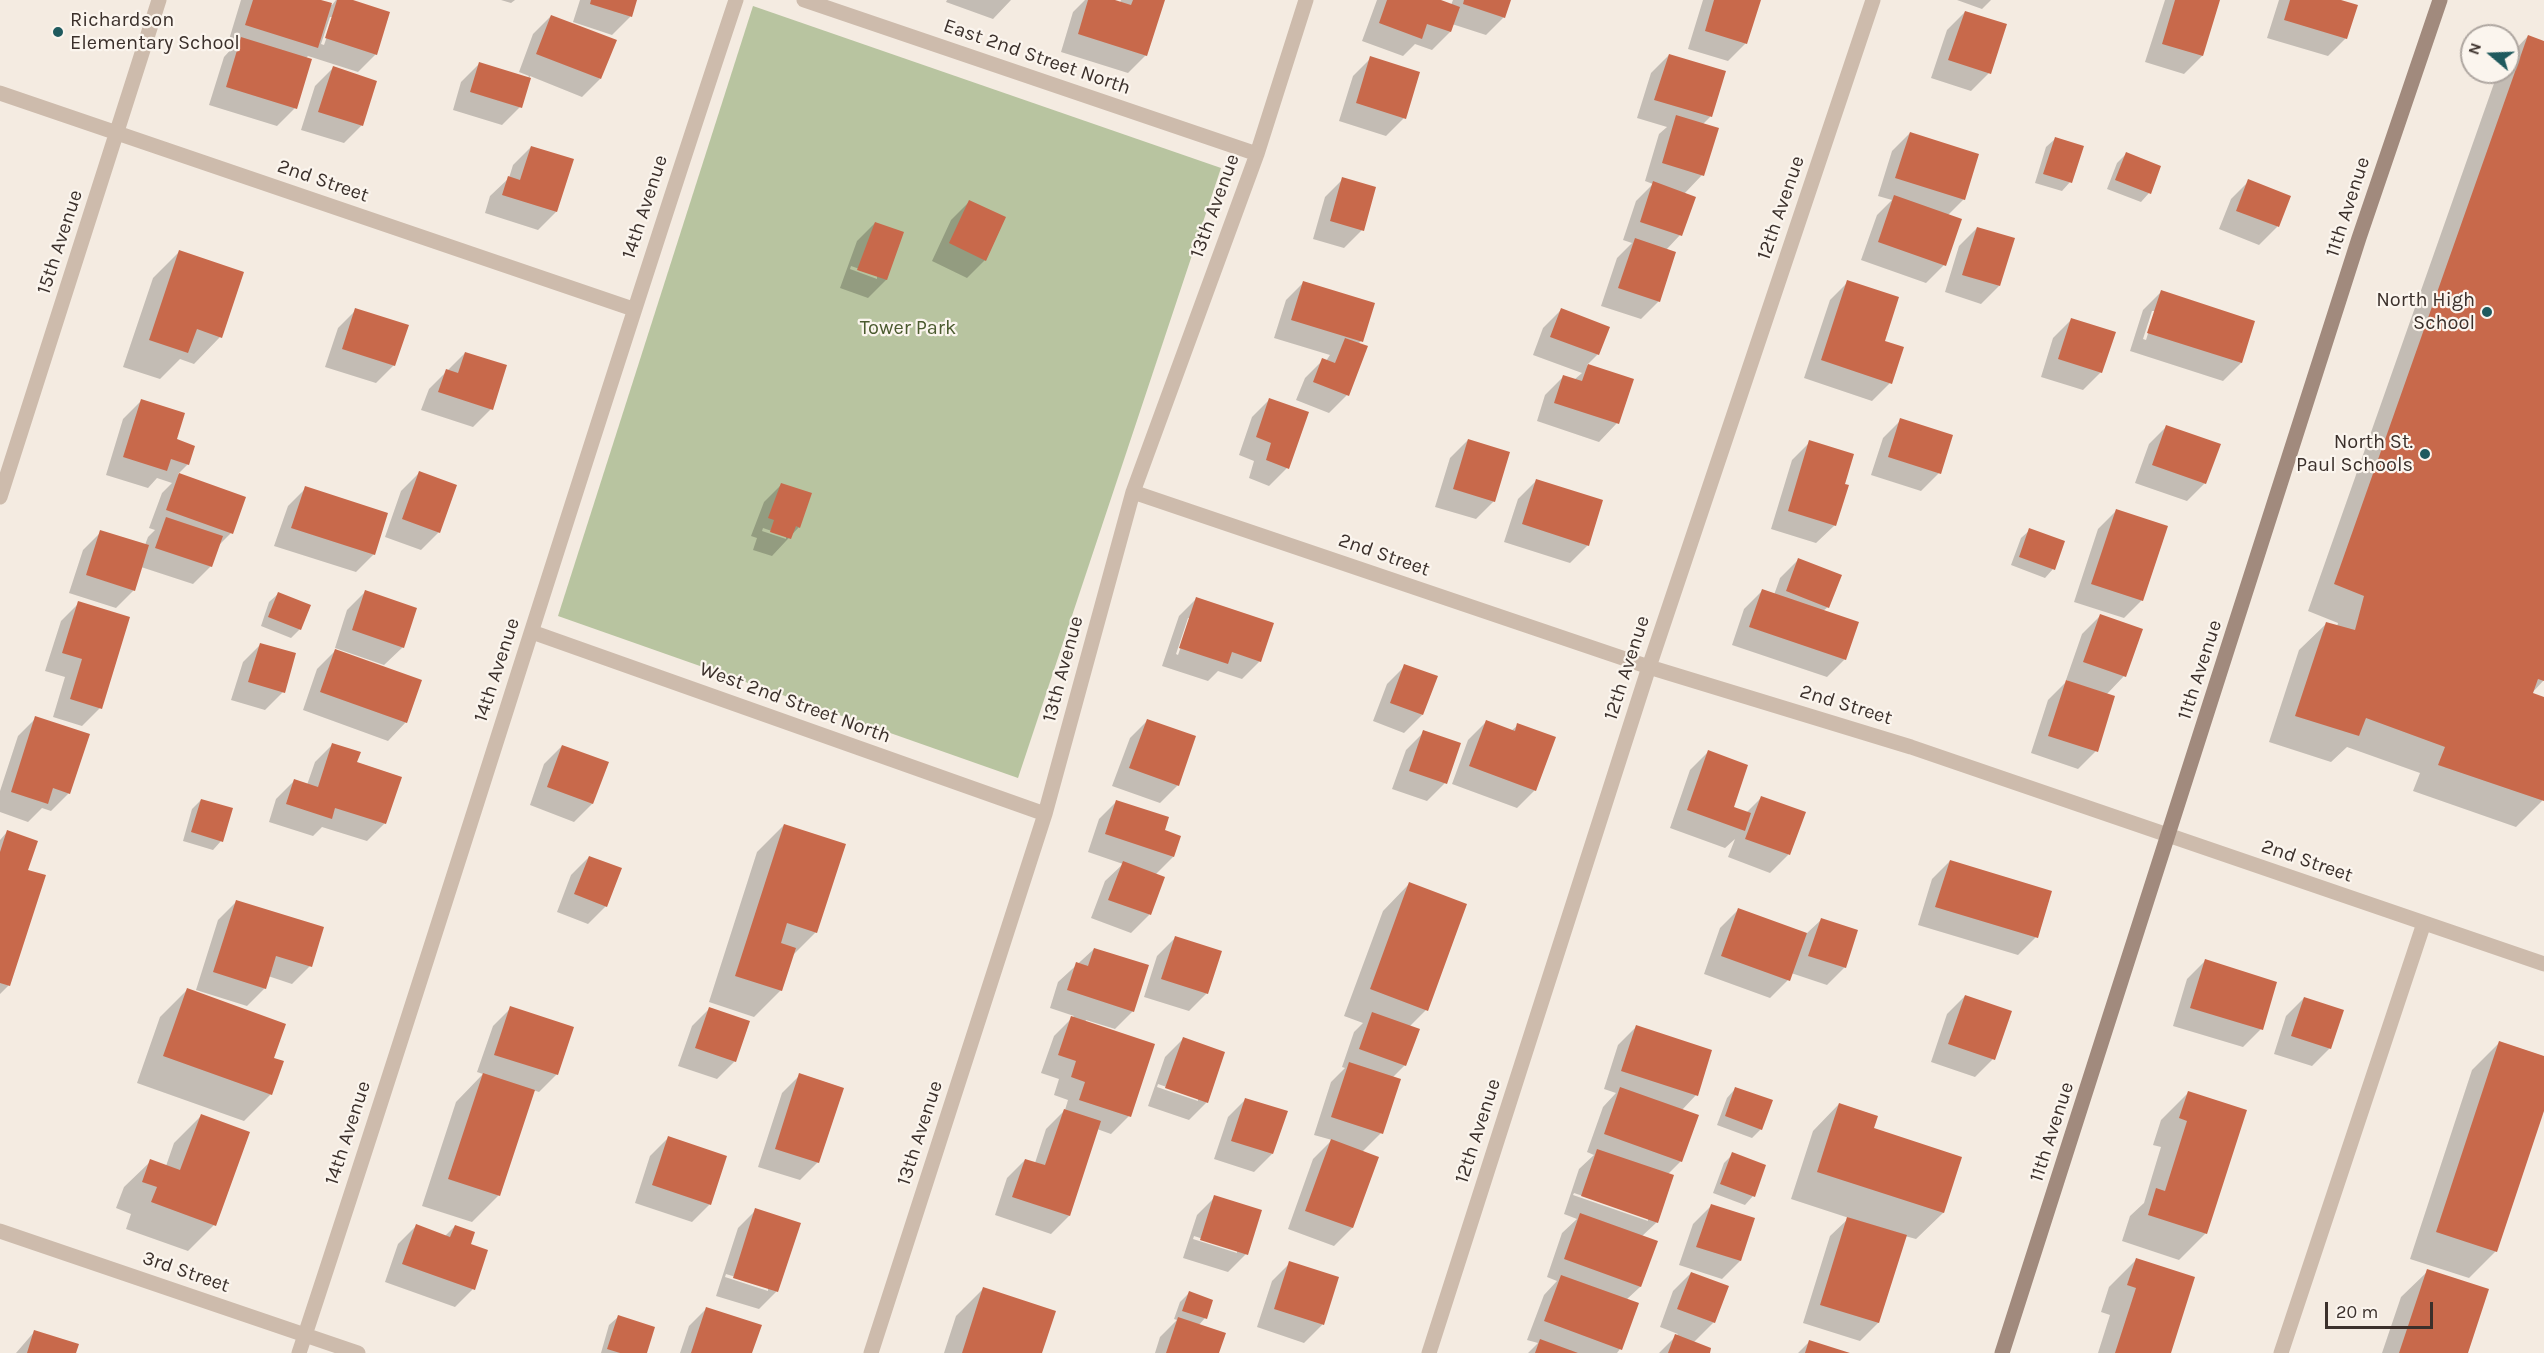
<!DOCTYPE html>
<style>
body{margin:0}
#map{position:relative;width:2544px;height:1353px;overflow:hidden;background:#f4ebe1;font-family:Karla,sans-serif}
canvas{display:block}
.north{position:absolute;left:2460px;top:24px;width:60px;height:60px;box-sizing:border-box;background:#fbf5ee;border:2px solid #aea6a0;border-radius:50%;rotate:289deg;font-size:16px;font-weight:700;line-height:24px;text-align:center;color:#3b302b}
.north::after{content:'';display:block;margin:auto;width:21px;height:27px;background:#1f5a5e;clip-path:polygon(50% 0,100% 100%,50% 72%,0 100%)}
.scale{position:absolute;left:2325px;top:1302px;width:108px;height:27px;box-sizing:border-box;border:3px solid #3b302b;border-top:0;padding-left:8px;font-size:18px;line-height:21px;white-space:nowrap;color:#3b302b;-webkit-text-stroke:4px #fbf5ee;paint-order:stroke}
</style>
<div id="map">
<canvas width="2544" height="1353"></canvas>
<div class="north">N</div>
<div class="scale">20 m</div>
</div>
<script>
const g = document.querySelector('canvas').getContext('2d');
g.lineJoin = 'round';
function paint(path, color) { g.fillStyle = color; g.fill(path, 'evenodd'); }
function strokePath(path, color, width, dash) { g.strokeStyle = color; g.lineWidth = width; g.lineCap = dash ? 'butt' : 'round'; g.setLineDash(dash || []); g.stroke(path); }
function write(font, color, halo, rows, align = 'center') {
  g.font = font + ' Karla,sans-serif'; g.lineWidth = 4.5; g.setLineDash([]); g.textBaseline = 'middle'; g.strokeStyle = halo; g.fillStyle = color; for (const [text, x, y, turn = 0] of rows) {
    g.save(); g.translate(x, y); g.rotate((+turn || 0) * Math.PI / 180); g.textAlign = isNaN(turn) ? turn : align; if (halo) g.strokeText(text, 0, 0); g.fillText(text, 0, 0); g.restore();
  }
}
paint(new Path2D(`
 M753 6 1221 168 1018 778 558 616Z`), '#b8c4a0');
paint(new Path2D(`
 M241 0H316L332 5 336 0H348L376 54 358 72 308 56 305 59 295 108 277 126 209 105 224 57 235 45 228 43ZM330 17H334L324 45 321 44Z
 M501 0H515L511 3Z
 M580 0H635L630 17 612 35 573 22Z
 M947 0H1011L993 19 946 2Z
 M1085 0H1110L1120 3 1121 0H1163L1146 55 1128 73 1061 52 1073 12Z
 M1377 0H1437L1451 5 1453 0H1509L1504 17 1486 35 1452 24 1450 32 1432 50 1415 44 1403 56 1362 41Z
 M1703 0H1760L1746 43 1728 61 1688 49Z
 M1957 0H1991L1982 9Z
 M2165 0H2219L2202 56 2184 74 2145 62Z
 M2279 0H2336L2346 38 2328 56 2267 38Z
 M1965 12 1989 73 1971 91 1931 78 1947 30Z
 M551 16 600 79 582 97 530 76 520 107 502 125 453 110 461 82 479 64 528 78 529 76 519 72 533 34Z
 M2528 36 2544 42V680L2531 694 2544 699V796L2542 801 2516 827 2413 791 2420 773 2347 747 2331 762 2269 742 2299 650 2326 624 2337 627 2338 623 2308 611 2498 72H2508V57Z
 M1669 55 1724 72 1710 117 1703 124 1702 175 1684 194 1680 235 1666 250 1659 301 1641 319 1601 306 1617 258 1632 243 1623 240 1636 201 1653 184 1645 181 1659 134 1667 127 1637 118 1651 73Z
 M1371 58 1404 118 1386 136 1339 121 1353 76Z
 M333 68 362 125 344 143 301 130 315 86Z
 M1910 133 1964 199 1948 215 1944 265 1926 283 1861 260 1877 215 1892 200 1878 196 1892 151Z
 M2055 139 2070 182 2062 191 2035 183 2046 147Z
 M531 147 556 212 538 230 485 213 490 196 509 178 513 165Z
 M2126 154 2149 193 2141 202 2107 189 2117 163Z
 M1343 179 1362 230 1344 248 1313 239 1325 197Z
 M2249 181 2289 197 2277 227 2259 245 2219 229 2231 199Z
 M969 202 985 260 967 278 932 261 951 220Z
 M875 223 902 233 886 280 868 298 840 288 857 241ZM851 266 877 275V279L850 269Z
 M1977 228 1999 286 1981 304 1945 292 1959 246Z
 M179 252 220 337 194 364 180 359 160 379 123 367 153 278Z
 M1304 282 1361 341 1358 344 1347 395 1329 413 1296 400 1305 378 1323 360 1326 361 1330 355 1274 338 1286 300Z
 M1848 282 1883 342 1890 383 1872 401 1804 378 1830 300Z
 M2161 292 2253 322 2241 363 2223 381 2130 351 2143 310ZM2152 311H2155L2146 340 2143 339Z
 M356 310 394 365 376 383 325 367 338 328Z
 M1561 310 1598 354 1587 365 1632 380 1617 423 1599 442 1537 421 1545 395 1563 377 1574 380 1582 373 1533 355 1543 328Z
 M2071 320 2101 372 2083 390 2041 377 2053 338Z
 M465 353 491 409 473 427 421 410 429 389Z
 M1270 399 1287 468 1269 486 1249 478 1254 461 1239 455 1252 417Z
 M141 401 175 440 188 464 178 474 244 498 231 533 217 547 211 566 193 584 141 567 134 590 116 608 69 593 83 550 101 532 145 545 148 537 155 530 149 528 162 493 172 483 157 478 148 488 106 475 123 419Z
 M1901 420 1939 473 1921 491 1871 475 1883 438Z
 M2167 426 2205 483 2187 501 2135 483 2149 444Z
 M1468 440 1494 501 1476 519 1435 507 1450 458Z
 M1810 442 1835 525 1816 543 1771 529 1792 460Z
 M419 473 439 532 421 550 385 537 401 491Z
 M1536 481 1588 545 1570 563 1504 542 1518 499Z
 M782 484 799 527 772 556 753 550 757 538 751 536 764 502ZM763 528 786 536V539L762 531Z
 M306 488 374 554 356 572 274 546 288 506Z
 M2116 511 2142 600 2124 618 2074 602 2098 529Z
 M2030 530 2053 569 2045 578 2011 565 2021 538Z
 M1798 560 1828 607 1823 611 1845 659 1827 677 1732 645 1744 609 1762 591 1774 595 1780 578Z
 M365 592 403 647 384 665 335 648 347 610Z
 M278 594 300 629 291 638 261 626 269 602Z
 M1197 598 1260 661 1242 679 1218 671 1208 681 1162 666 1179 616ZM1188 618H1191L1178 655 1176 654Z
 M79 603 100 708 82 726 53 717 65 677 45 671 61 621Z
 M2100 616 2124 676 2106 695 2096 751 2078 769 2031 753 2048 700 2068 680H2066L2082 634Z
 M261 644 283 692 265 710 231 700 243 662Z
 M335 651 406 722 388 741 303 710 317 669Z
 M1405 666 1422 715 1404 733 1373 721 1387 684Z
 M36 718 69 793 51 811 42 808 28 822 0 812V791L18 736Z
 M1148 720 1178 785 1160 803 1112 786 1130 738Z
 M1486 722 1511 731 1518 725 1535 790 1517 808 1452 784 1468 740Z
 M1424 732 1445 783 1427 801 1392 789 1406 750Z
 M333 744 355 763 385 823 367 841 322 827 313 836 269 822 276 799 294 781 307 785 315 762Z
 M562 746 607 763 592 804 574 822 530 805 544 764Z
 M1708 752 1732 808 1746 813 1762 797 1804 813 1788 855 1770 873 1728 857 1735 839 1725 848 1670 828 1690 770Z
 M201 800 221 841 213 850 183 841 192 809Z
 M1117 801 1163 831 1173 857 1155 875 1163 878 1149 915 1131 933 1091 918 1105 881 1123 864 1088 852 1099 819Z
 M784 825 816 932 792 956 781 990 754 1017 709 1002 757 852Z
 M7 832 26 871 9 985 0 994V840Z
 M589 857 606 906 588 924 557 912 571 875Z
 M1950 861 2036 937 2018 955 1918 925 1932 879Z
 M1409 884 1426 1010 1409 1027 1405 1065 1392 1078 1381 1133 1362 1152 1352 1228 1334 1246 1288 1229 1313 1159 1332 1140 1314 1135 1331 1082 1345 1068 1342 1067 1354 1032 1363 1023 1344 1016 1383 911Z
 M236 902 310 966 292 984 268 976 265 988 247 1006 196 990 218 920Z
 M1738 910 1806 934 1821 920 1845 967 1827 985 1791 973 1788 980 1770 998 1704 974 1720 928Z
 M1175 938 1207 993 1189 1011 1144 997 1157 956Z
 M1094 949 1133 1011 1115 1029 1086 1020 1085 1023 1129 1116 1111 1134 1097 1129 1069 1216 1051 1234 995 1215 1007 1178 1025 1160 1035 1163 1046 1129 1065 1110 1068 1100 1054 1095 1059 1079 1041 1073 1054 1036 1074 1016 1050 1008 1058 982Z
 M2205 961 2261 1029 2243 1047 2173 1026 2187 979Z
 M187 990 272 1059 271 1094 244 1121 137 1083 160 1017Z
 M1965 996 1993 1059 1975 1077 1931 1062 1947 1014Z
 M2304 998 2330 1048 2312 1066 2274 1054 2286 1016Z
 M511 1008 557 1074 539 1092 533 1090 499 1195 472 1222 422 1206 456 1102 483 1074 477 1072 493 1026Z
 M710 1008 735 1061 717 1079 678 1066 692 1026Z
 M1636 1027 1696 1095 1681 1111V1161L1667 1175 1657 1222 1641 1237 1640 1287 1626 1300 1620 1349 1617 1353H1528L1538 1343 1527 1340 1544 1295 1557 1281 1547 1277 1562 1233 1577 1219 1564 1214 1579 1169 1594 1155 1587 1152 1603 1107 1616 1093 1604 1089 1618 1045ZM1574 1193 1648 1218V1221L1573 1195Z
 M1183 1039 1207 1102 1189 1120 1148 1106 1165 1057ZM1158 1084 1198 1098V1101L1157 1087Z
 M2499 1043 2544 1058V1106L2496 1251 2469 1278 2410 1259 2472 1070Z
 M800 1075 818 1162 800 1180 758 1167 782 1093Z
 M1735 1089 1761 1129 1752 1138 1717 1125 1727 1098Z
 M2188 1093 2206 1233 2179 1260 2122 1241 2130 1216 2144 1203 2161 1147 2153 1145 2161 1120Z
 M1246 1099 1272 1154 1254 1172 1214 1159 1228 1117Z
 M1839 1104 1872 1129 1961 1158 1943 1213 1916 1239 1905 1236 1878 1323 1860 1341 1803 1323 1830 1236 1849 1218 1791 1199 1813 1131Z
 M201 1116 214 1225 188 1251 126 1229 131 1214 116 1208 124 1187 151 1161 166 1166 174 1143Z
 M668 1138 710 1204 692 1222 635 1203 650 1156Z
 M1733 1154 1753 1196 1745 1205 1713 1193 1724 1163Z
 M1215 1197 1246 1254 1228 1272 1183 1258 1197 1215ZM1194 1236 1237 1250V1253L1193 1239Z
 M1711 1206 1753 1219 1740 1261 1722 1279 1679 1265 1693 1224Z
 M756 1210 777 1291 759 1309 716 1296 738 1228ZM726 1274 768 1287V1291L725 1277Z
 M416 1226 445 1236 455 1226 470 1245 473 1289 455 1307 385 1282 398 1244Z
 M2136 1260 2170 1353H2098L2110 1315 2101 1312 2109 1287Z
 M1290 1263 1337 1278 1322 1325 1304 1343 1257 1327 1272 1281Z
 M2428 1271 2466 1353H2382L2401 1297Z
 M1691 1273 1714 1322 1693 1343 1708 1353H1659L1678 1334 1660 1327 1673 1291Z
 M983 1289 1041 1353H944L956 1316Z
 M1189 1293 1205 1318 1198 1326 1218 1353H1155L1160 1337 1177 1320 1174 1319 1180 1302Z
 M707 1308 751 1353H680L689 1326Z
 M618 1317 646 1353H601L609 1325Z
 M35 1331 75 1353H16Z
 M1810 1341 1847 1353H1798Z`), '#0003');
paint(new Path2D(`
 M253 0H321L332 3 318 48 245 25Z
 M337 0H353L390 12 377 55 325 38Z
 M591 0H637L632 17 590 4Z
 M1088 0H1115L1131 5 1133 0H1165L1147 56 1078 34Z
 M1387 0H1441L1460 7 1451 32 1427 24 1422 39 1379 23Z
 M1464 0H1511L1505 18 1463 4Z
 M1714 0H1761L1747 44 1705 31Z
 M2175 0H2220L2203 56 2162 44Z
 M2290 0H2341L2358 5 2347 39 2284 20Z
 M1965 11 2007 24 1991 74 1948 60Z
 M551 15 617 40 601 79 536 54Z
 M2528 35 2544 41V681L2538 679 2533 693 2544 697V801L2438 765 2445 747 2366 718 2359 736 2295 716 2326 622 2355 630 2364 596 2334 584Z
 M241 37 312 59 297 109 226 87Z
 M1669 54 1726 71 1712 117 1654 100Z
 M1370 56 1420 72 1406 119 1356 103Z
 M479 62 531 78 522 108 470 92Z
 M333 66 377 81 363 126 318 112Z
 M1676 115 1719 128 1704 176 1662 163Z
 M1910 132 1979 154 1965 200 1895 178Z
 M2055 137 2084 146 2072 183 2043 174Z
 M531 146 574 159 557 212 502 195 508 176 520 180Z
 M2126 152 2161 166 2151 194 2115 180Z
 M1342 177 1376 187 1364 231 1330 221Z
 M2248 179 2291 196 2279 227 2236 211Z
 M1653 181 1696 197 1682 236 1640 222Z
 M1894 195 1962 219 1946 266 1878 242Z
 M969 200 1006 217 986 261 949 243Z
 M875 222 904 232 887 280 857 270Z
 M1977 227 2015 238 2000 286 1962 275Z
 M1635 238 1676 252 1660 302 1618 288Z
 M179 250 244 272 222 338 197 329 188 353 149 340Z
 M1847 280 1899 297 1885 341 1904 347 1892 384 1821 360Z
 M1303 281 1375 303 1363 342 1291 320Z
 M2161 290 2255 321 2242 363 2147 333Z
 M355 308 409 325 395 366 342 349Z
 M1561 308 1610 327 1599 355 1550 337Z
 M2071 318 2116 332 2102 373 2058 359Z
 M1345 338 1368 346 1349 396 1313 382 1322 358 1335 363Z
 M465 352 507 365 493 410 438 392 446 369 458 373Z
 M1588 364 1634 379 1619 424 1554 403 1563 375 1582 381Z
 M1269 398 1309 412 1289 469 1266 460 1271 443 1256 437Z
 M141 399 185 413 177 439 195 446 189 465 171 459 167 471 123 457Z
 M1900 418 1953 435 1941 474 1888 457Z
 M2166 425 2221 444 2206 484 2152 465Z
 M1468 439 1510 452 1495 502 1453 489Z
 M1809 440 1854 454 1845 484 1849 485 1836 526 1788 511Z
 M419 471 457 485 440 533 402 519Z
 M179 473 246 497 233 534 166 510Z
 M1536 479 1603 500 1589 546 1522 524Z
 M781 483 812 493 800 528 796 526 791 539 770 532 774 520 768 518Z
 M305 486 388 513 375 555 291 528Z
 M2116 509 2168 526 2143 601 2091 584Z
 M166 517 223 536 212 567 155 548Z
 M2029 528 2065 541 2055 570 2019 557Z
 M100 530 149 545 135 591 86 575Z
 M1798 558 1842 575 1829 608 1786 591Z
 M1762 589 1859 622 1846 660 1749 627Z
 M365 590 417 608 404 648 352 630Z
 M278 592 311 605 301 630 268 617Z
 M1196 597 1274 623 1261 662 1232 652 1228 664 1179 648Z
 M78 601 130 617 102 709 70 699 82 659 62 653Z
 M2100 614 2143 629 2126 677 2083 662Z
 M260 643 296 653 285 693 248 682Z
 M335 649 422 680 407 723 320 692Z
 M1404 664 1438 676 1423 715 1390 703Z
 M2066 680 2115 696 2098 752 2048 736Z
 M35 716 90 734 70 794 53 788 48 804 11 792Z
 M1147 719 1196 736 1179 786 1129 768Z
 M1486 720 1515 731 1517 723 1556 737 1536 791 1469 766Z
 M1423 730 1461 743 1447 784 1409 771Z
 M332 743 361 752 357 762 402 777 386 824 335 808 332 819 286 804 294 779 318 787Z
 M562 745 609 762 593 804 547 787Z
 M1708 750 1748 765 1734 807 1751 813 1745 831 1687 810Z
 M1761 796 1806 812 1790 855 1745 839Z
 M201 799 233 808 223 842 191 832Z
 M1116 800 1169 817 1165 830 1181 836 1174 857 1105 834Z
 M784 824 846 844 817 933 787 923 781 943 796 948 782 991 735 976Z
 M7 830 38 841 28 870 46 875 10 986 0 983V852Z
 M589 856 622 868 607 907 574 894Z
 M1950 860 2052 891 2038 938 1935 907Z
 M1123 861 1165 877 1151 915 1108 900Z
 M1409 882 1467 904 1428 1011 1370 989Z
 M236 900 324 927 312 967 276 956 266 989 213 972Z
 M1738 908 1807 933 1790 981 1721 956Z
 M1821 918 1858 930 1846 968 1808 956Z
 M1175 936 1222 951 1208 994 1161 979Z
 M1094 948 1149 965 1134 1012 1067 990 1076 962 1088 966Z
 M2205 959 2277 982 2263 1030 2190 1008Z
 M187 988 286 1024 274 1058 284 1061 272 1095 163 1056Z
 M1965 995 2012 1011 1995 1060 1948 1044Z
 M2304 997 2344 1010 2331 1049 2291 1036Z
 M510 1006 574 1027 558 1075 494 1055Z
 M709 1007 750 1021 736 1062 695 1048Z
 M1372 1012 1420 1029 1406 1066 1359 1049Z
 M1071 1016 1155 1044 1131 1117 1079 1100 1085 1082 1071 1077 1076 1061 1058 1055Z
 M1636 1025 1712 1050 1698 1096 1621 1071Z
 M1183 1037 1225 1052 1208 1103 1165 1088Z
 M2499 1041 2544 1056V1111L2497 1252 2436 1232Z
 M1349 1062 1401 1079 1383 1134 1331 1117Z
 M483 1073 535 1090 500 1196 448 1179Z
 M799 1073 844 1088 819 1163 775 1149Z
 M1620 1087 1699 1115 1682 1162 1604 1134Z
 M1735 1087 1773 1100 1762 1130 1725 1116Z
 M2188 1091 2247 1110 2207 1234 2148 1215 2156 1188 2165 1191 2187 1121 2179 1118Z
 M1245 1098 1288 1111 1273 1154 1231 1141Z
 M1839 1103 1878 1116 1874 1128 1962 1157 1944 1213 1817 1172Z
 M1064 1109 1101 1121 1070 1216 1012 1197 1025 1159 1045 1165Z
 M201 1114 250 1132 216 1226 151 1202 157 1187 142 1182 150 1159 180 1170Z
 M668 1136 727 1156 711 1205 652 1185Z
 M1331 1139 1379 1157 1353 1228 1305 1211Z
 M1597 1149 1674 1175 1658 1223 1581 1196Z
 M1732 1152 1766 1165 1755 1197 1720 1184Z
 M1214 1195 1262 1210 1248 1255 1200 1240Z
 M1711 1204 1755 1218 1741 1261 1696 1247Z
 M755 1208 801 1223 778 1292 733 1278Z
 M1580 1213 1658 1241 1641 1287 1564 1259Z
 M1847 1217 1907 1235 1879 1323 1820 1305Z
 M416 1224 450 1237 455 1225 475 1232 471 1244 488 1250 475 1290 402 1264Z
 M2136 1258 2195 1277 2171 1353H2115L2136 1288 2127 1285Z
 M1289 1261 1339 1277 1324 1325 1274 1309Z
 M2427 1269 2489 1289 2468 1353H2399Z
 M1691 1272 1729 1286 1715 1323 1677 1309Z
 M1561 1275 1639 1303 1622 1350 1544 1321Z
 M983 1287 1056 1311 1042 1353H962Z
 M1189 1291 1213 1300 1207 1319 1182 1311Z
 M706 1307 762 1325 752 1353H691Z
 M618 1315 655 1327 647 1353H620L607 1349Z
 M1178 1317 1226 1333 1219 1353H1166Z
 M34 1330 79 1344 76 1353H27Z
 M1675 1334 1711 1348 1710 1353H1668Z
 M1540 1339 1578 1353H1535Z
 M1809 1340 1850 1353H1805Z`), '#c8694b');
strokePath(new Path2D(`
 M804 0 1257 154
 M0 93 633 309
 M1133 492 1649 667 1911 747 2544 964
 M0 497 159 0
 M532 632 1045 814
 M0 1231 358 1353
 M299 1353C448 903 586 450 736 0
 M871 1353 1045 814 1133 492 1257 154 1306 0
 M1429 1353 1649 667 1873 0
 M2281 1353 2424 923`), '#cdbbac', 15);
strokePath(new Path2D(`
 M2002 1353 2359 238 2440 0`), '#a18a7d', 15);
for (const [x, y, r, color] of [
 [58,32,6,"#1f5a5e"],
 [2487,312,6,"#1f5a5e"],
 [2425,454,6,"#1f5a5e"]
]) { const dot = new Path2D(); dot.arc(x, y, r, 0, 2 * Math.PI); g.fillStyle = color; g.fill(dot); strokePath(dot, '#fbf5ee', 2); }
write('20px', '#3b302b', '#fbf5ee', [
 ["Richardson",70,20,"left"],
 ["Elementary School",70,43,"left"],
 ["North High",2475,300],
 ["School",2475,323],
 ["North St.",2413,442],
 ["Paul Schools",2413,465]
], 'right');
write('20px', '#3b302b', '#fbf5ee', [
 ["East 2nd Street North",1037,57,19],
 ["2nd Street",323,181,19],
 ["13th Avenue",1215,206,-70],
 ["14th Avenue",645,207,-72],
 ["11th Avenue",2348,207,-72],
 ["12th Avenue",1781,208,-71],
 ["15th Avenue",60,242,-72],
 ["2nd Street",1384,555,19],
 ["12th Avenue",1627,668,-72],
 ["13th Avenue",1063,669,-75],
 ["14th Avenue",497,670,-72],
 ["11th Avenue",2200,670,-72],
 ["West 2nd Street North",795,703,20],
 ["2nd Street",1846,705,17],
 ["2nd Street",2307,861,19],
 ["12th Avenue",1478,1131,-72],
 ["11th Avenue",2052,1132,-72],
 ["14th Avenue",348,1133,-72],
 ["13th Avenue",920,1133,-72],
 ["3rd Street",186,1272,19]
]);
write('20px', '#4a5a2e', '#fbf5ee', [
 ["Tower Park",908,328]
]);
</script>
